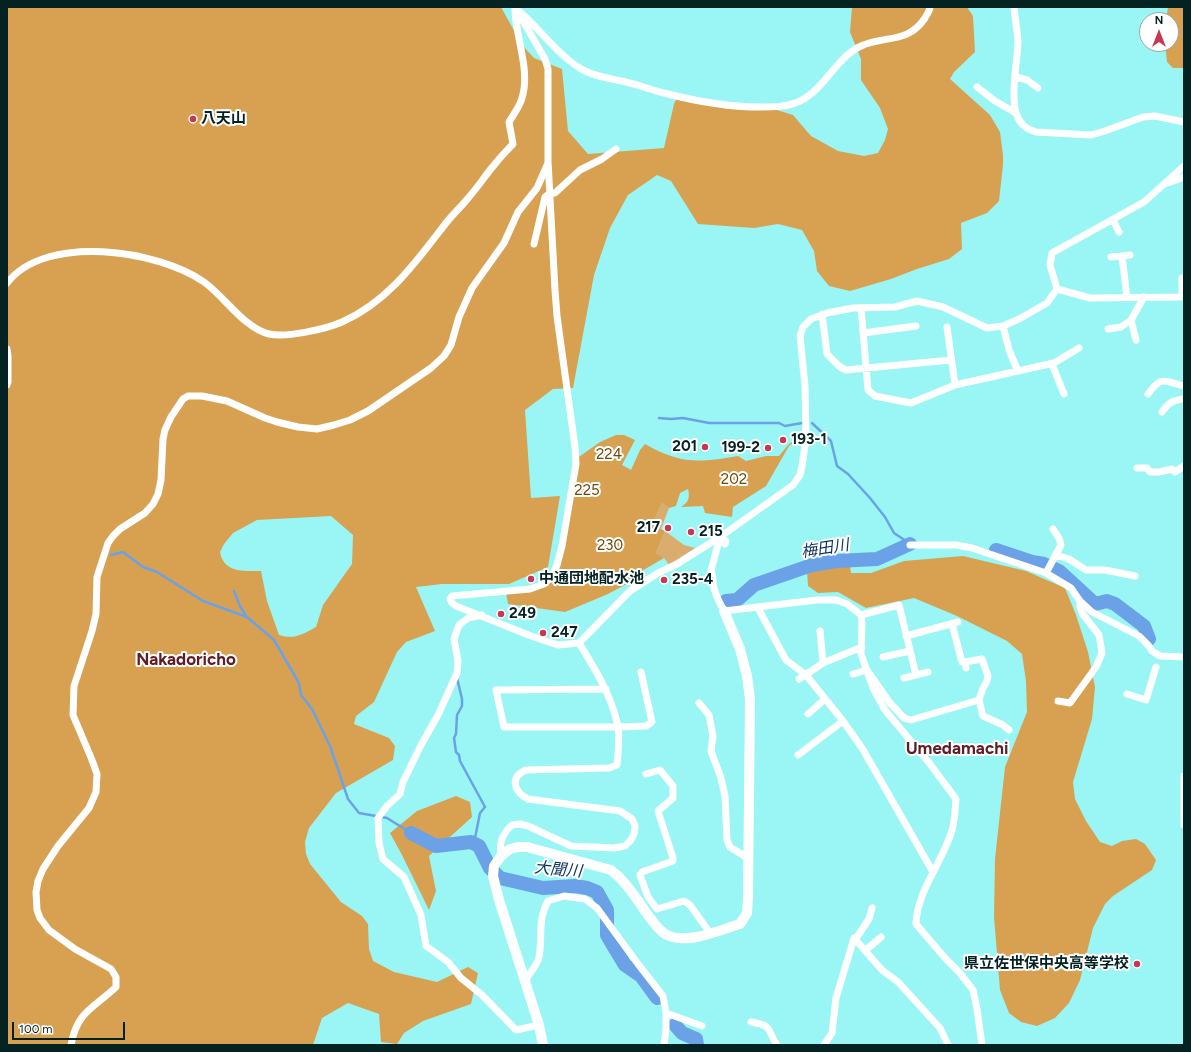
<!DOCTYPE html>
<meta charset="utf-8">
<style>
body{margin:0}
#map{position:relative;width:1191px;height:1052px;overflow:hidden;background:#9af6f4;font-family:Figtree,sans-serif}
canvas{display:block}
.frame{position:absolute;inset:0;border:8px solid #042222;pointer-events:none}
.north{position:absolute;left:1139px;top:12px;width:40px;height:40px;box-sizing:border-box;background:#fff;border:1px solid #9ba7a7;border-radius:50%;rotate:0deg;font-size:11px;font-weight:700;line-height:16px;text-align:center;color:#042222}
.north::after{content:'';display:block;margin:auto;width:14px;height:18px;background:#c73752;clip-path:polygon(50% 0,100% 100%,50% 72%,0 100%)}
.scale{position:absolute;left:12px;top:1022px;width:113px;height:18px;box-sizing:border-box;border:2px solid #042222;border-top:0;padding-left:5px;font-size:12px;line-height:14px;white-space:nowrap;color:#042222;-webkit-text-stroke:3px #fff;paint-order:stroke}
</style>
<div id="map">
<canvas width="1191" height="1052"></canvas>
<div class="frame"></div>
<div class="north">N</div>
<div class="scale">100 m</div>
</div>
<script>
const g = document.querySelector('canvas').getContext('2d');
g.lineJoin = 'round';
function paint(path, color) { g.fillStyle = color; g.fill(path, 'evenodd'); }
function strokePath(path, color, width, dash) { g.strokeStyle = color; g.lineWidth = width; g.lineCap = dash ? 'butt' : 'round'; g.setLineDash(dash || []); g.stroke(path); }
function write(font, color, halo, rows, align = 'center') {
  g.font = font + ' Figtree,"Noto Sans JP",sans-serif'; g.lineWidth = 4; g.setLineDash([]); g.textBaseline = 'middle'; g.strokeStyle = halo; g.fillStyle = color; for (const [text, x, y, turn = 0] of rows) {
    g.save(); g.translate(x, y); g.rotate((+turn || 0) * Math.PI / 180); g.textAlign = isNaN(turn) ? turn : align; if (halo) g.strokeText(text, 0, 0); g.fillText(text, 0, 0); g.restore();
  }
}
paint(new Path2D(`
 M662 503 669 508 661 529 652 525Z
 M665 531 684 545 695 548 669 565 664 558 656 553Z`), '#daad6f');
paint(new Path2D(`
 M7 7H501L522 45 534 58 562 69 568 131 588 154 664 148 674 104 678 96 729 109 777 110 793 115 811 136 838 151 864 156 878 153 885 140 888 129 880 108 861 80V59L850 32 852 7H967L973 16 975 52 954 72 950 79 990 115 1000 132 1003 155V165L999 201 987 213 961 223 962 249 949 259 917 269 891 279 850 291 829 286 817 271 814 251 802 230 778 224 754 228 698 224 671 181 657 175 628 195 610 228 594 275 573 388 553 389 525 410 531 498 560 496 548 567 509 584H442L416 587 435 631 406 642 397 652 374 702 356 716 354 724 389 738 395 746 393 760 336 793 309 828 305 842 306 854 310 864 341 902 362 916 368 924 369 949 373 961 394 972 437 982 468 967 478 973 471 1004 423 1021 404 1033 397 1044 381 1042 379 1014 348 1003 322 1018 313 1045H7ZM331 516 353 535 352 564 323 605 316 627C303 634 295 640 279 635L267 601 261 571C243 571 224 573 220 552L224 544 233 533 257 520Z
 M1168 7H1184V68H1173L1167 62 1165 44H1171V20H1166Z
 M616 435H624L635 440 622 465 631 470 640 450 645 444C680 464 698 463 738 456L746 461 766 456H779L788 445 797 438 806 439 805 442 796 441 789 446 766 486 733 507 732 517 705 513 703 506 681 507C689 502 690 497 688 489L680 493 676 506 669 508 662 503 652 525 665 531 656 553 664 558 635 575 636 579 608 594 565 612 508 604 506 592 544 584 557 565 576 459 600 442Z
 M963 556 1026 571 1065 588 1076 615 1088 652 1095 687 1092 719 1073 782 1075 799 1086 821 1100 842 1112 846 1122 841 1136 839 1145 844 1156 860 1152 870 1113 896 1105 904 1093 928 1080 980 1069 1003 1055 1018 1037 1026 1021 1022 1009 1013 1000 990 994 917 995 859 1005 767 1027 712 1026 681 1022 654 1007 641 957 616 914 598 866 608 838 592 818 593 808 586 807 571 850 566 851 573H871L904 561Z
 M456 796 470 802 472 817 429 856 436 891 429 910 402 855 390 833 417 811Z`), '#d7a151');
strokePath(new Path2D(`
 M659 418 671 419 683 418 709 423H779L785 426 802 423
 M812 423 831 441 837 466 848 474 870 498 885 517 894 533 909 543
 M111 555 123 552 143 567 157 572 203 601 247 617 274 640 299 683 301 695 312 709 330 746 348 799 359 813 387 818 411 833
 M234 591 240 606 246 616
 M457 678 462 699V706L457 715 456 734 454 738 456 752 459 755 460 761 485 807 480 813 474 843`), '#6ba1e6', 2.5);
strokePath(new Path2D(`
 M996 550 1032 562 1044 564 1059 571 1095 604 1107 601 1115 604 1144 626 1149 639
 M726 601 737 600 754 585 812 565 836 561 877 559 910 544
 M411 833 436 846 471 842 479 846 490 868 500 878 543 888 575 886 587 888 597 892 607 910V935L614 947 625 965 641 976 657 998
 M675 1025 682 1033 696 1039 697 1045`), '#6ba1e6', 14);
strokePath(new Path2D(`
 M515 7 545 59 548 69V161L555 290 557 316 575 447 576 464 562 546 557 565 552 576 544 584 530 589 452 596 450 599 452 603 456 606 531 636 558 645 579 643 630 591 658 573 677 564 720 537 793 485 800 475 802 466 806 439 805 386 800 336 803 327 811 319 827 313 853 308 895 307 917 301 943 307 987 328 1003 326 1019 319 1047 303 1057 289
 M1014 7C1015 18 1017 29 1018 41 1018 62 1006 109 1023 125 1027 129 1031 130 1036 132L1091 135 1105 131 1143 117 1155 116 1184 122
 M520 12C541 30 561 59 585 71 597 77 613 79 626 82 639 85 651 90 664 93 695 101 728 107 760 107 773 107 786 107 798 102 825 90 835 58 861 46 885 35 908 44 925 18 927 14 930 11 930 7
 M1016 77 1027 80 1038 88
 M977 87 995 101 1016 113
 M1165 184 1184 177
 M1113 220 1119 232
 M534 244 545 197 550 193H555L580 170 602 159 616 149
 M1122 256 1130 255
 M1111 257 1122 256 1127 298
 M7 283C46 233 158 250 204 282 225 297 244 328 269 334 286 338 326 329 342 322 388 302 416 262 446 223 453 214 462 206 469 197 477 188 483 179 490 170 497 161 505 152 513 144L509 122C513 115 518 109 521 101 532 71 515 38 515 8
 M1057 289 1050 265 1052 253 1144 202 1184 166
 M1057 289 1090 298 1184 297
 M1182 296V278
 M861 308 868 390 875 396 911 403 955 385 947 327
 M822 314 827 354 840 367 846 370 951 360
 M1003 326 1009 350 1018 371
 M1108 329 1121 327 1131 320
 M863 333 916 326
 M1136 340 1131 320 1144 297
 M7 349 8 356V382L7 385
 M1052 364 1064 394
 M955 385 1054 363 1079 348
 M1148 394C1162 375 1163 381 1184 386
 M1162 412C1168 403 1173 400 1184 399
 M1137 468H1147L1150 472H1159L1172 469 1175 472 1184 466
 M720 537 711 570C713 575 713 577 713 583 714 592 719 602 724 611L817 600H836L847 604 861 615 862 624 861 654 873 688 885 710 930 764 956 799C955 809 955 820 952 830 943 862 917 890 916 924L945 958 959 972 973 990 977 1009 982 1045
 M725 544 720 537 726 541
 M910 545H956L972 548 1046 573 1071 588 1080 601 1092 612 1139 636 1148 645 1152 651 1160 656 1184 657
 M1056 555 1069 559 1086 570H1105L1135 576
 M1046 573 1061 545 1059 538 1053 529
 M758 608 786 660 806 675 843 721 862 748 933 872
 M482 615 468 618 459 625 454 639 458 661 457 673 438 715 421 745 403 782 400 794 387 806 378 818 379 843 383 859 404 877 421 915 426 946 448 962 461 978 482 995 516 1030 539 1025
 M861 615 899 605 916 675 904 678
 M952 624 962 662H965L966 668
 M820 631 823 663
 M906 636 958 622
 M883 657 910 651
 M853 674 867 670 890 703 904 718 911 720 979 700 983 688 987 681 988 676 982 659 965 662
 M916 675 928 672
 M799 679 823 663 862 647
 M606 689 496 690 504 727H618L646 726 652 722 641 672
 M1127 694 1146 700 1156 667
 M979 700 983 716 1003 725 1009 730
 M1058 701 1070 703 1096 667 1102 653 1099 635 1082 613 1080 607V601
 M699 703 709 715 713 736 711 751 721 778 725 796 727 840 730 847 749 859
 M808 714 825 699
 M798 755 843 721
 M646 774 660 770 673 786V798L658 811 673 858V861L642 872 640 875 648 897 657 909 684 901 690 905 710 933
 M1184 776V825
 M501 856C499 843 502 834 512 825L520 824 528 826 571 846 614 848 625 846 631 840 634 834 635 826 632 819 620 811 528 799C514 792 509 777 526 770L609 768 617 765C618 753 620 740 618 727 612 696 595 669 579 643
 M855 940 869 919 872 908
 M866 950 881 937
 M525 981C529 974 538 964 539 957 543 936 537 921 548 901L564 896 585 899 597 908 638 964 663 996 666 1013V1029L664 1045
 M666 1013 702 1026
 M751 1022C774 1026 766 1029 777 1045
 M71 1045C77 1011 94 1008 116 987V977L111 969 75 949 49 930 40 918 37 910 36 892 38 881 43 869 58 846 89 808 96 792 97 774 92 760 73 715 74 686 92 631 96 614 97 577 108 543 113 536 120 529 145 513 153 504 158 494 161 480 163 439 165 430 171 417 183 399 188 396H202L227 401 265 418 277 422 298 427 317 429 334 425 350 420 368 411 431 368 444 356 451 345 459 317 472 288 504 243 518 212 537 188 548 163
 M824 1045 832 1033 836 998 854 938 882 970 898 982 940 1028 948 1045`), '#fff', 7);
strokePath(new Path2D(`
 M543 1045 539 1025 499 900 493 876 494 866 501 856 510 849 518 847H527L611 870C624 880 632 892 641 905 647 914 656 928 665 934 685 946 720 930 740 924L747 913 748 898 750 699 747 676 740 649 724 611`), '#fff', 10);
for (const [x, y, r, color] of [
 [193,119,4,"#c73752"],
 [783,440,4,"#c73752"],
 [705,447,4,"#c73752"],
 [768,448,4,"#c73752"],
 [668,528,4,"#c73752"],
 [691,532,4,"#c73752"],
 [531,579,4,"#c73752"],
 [664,580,4,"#c73752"],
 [501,614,4,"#c73752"],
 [543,633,4,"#c73752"],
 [1137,964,4,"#c73752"]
]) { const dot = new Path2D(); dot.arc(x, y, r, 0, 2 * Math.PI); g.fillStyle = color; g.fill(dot); strokePath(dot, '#fff', 1.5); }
write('bold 15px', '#042222', '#fff', [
 ["八天山",201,119],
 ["193-1",791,440],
 ["201",697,447,"right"],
 ["199-2",760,448,"right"],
 ["217",660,528,"right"],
 ["215",699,532],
 ["中通団地配水池",539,579],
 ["235-4",672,580],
 ["249",509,614],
 ["247",551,633],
 ["県立佐世保中央高等学校",1129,964,"right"]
], 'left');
write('15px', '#6e4909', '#fff', [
 ["224",609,455],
 ["202",734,480],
 ["225",587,491],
 ["230",610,546]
]);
write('italic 16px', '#0b315c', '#fff', [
 ["梅田川",825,549,-9],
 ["大聞川",558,870,5]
]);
write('bold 17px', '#601b26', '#fff', [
 ["Nakadoricho",186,660],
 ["Umedamachi",957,749]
]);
</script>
